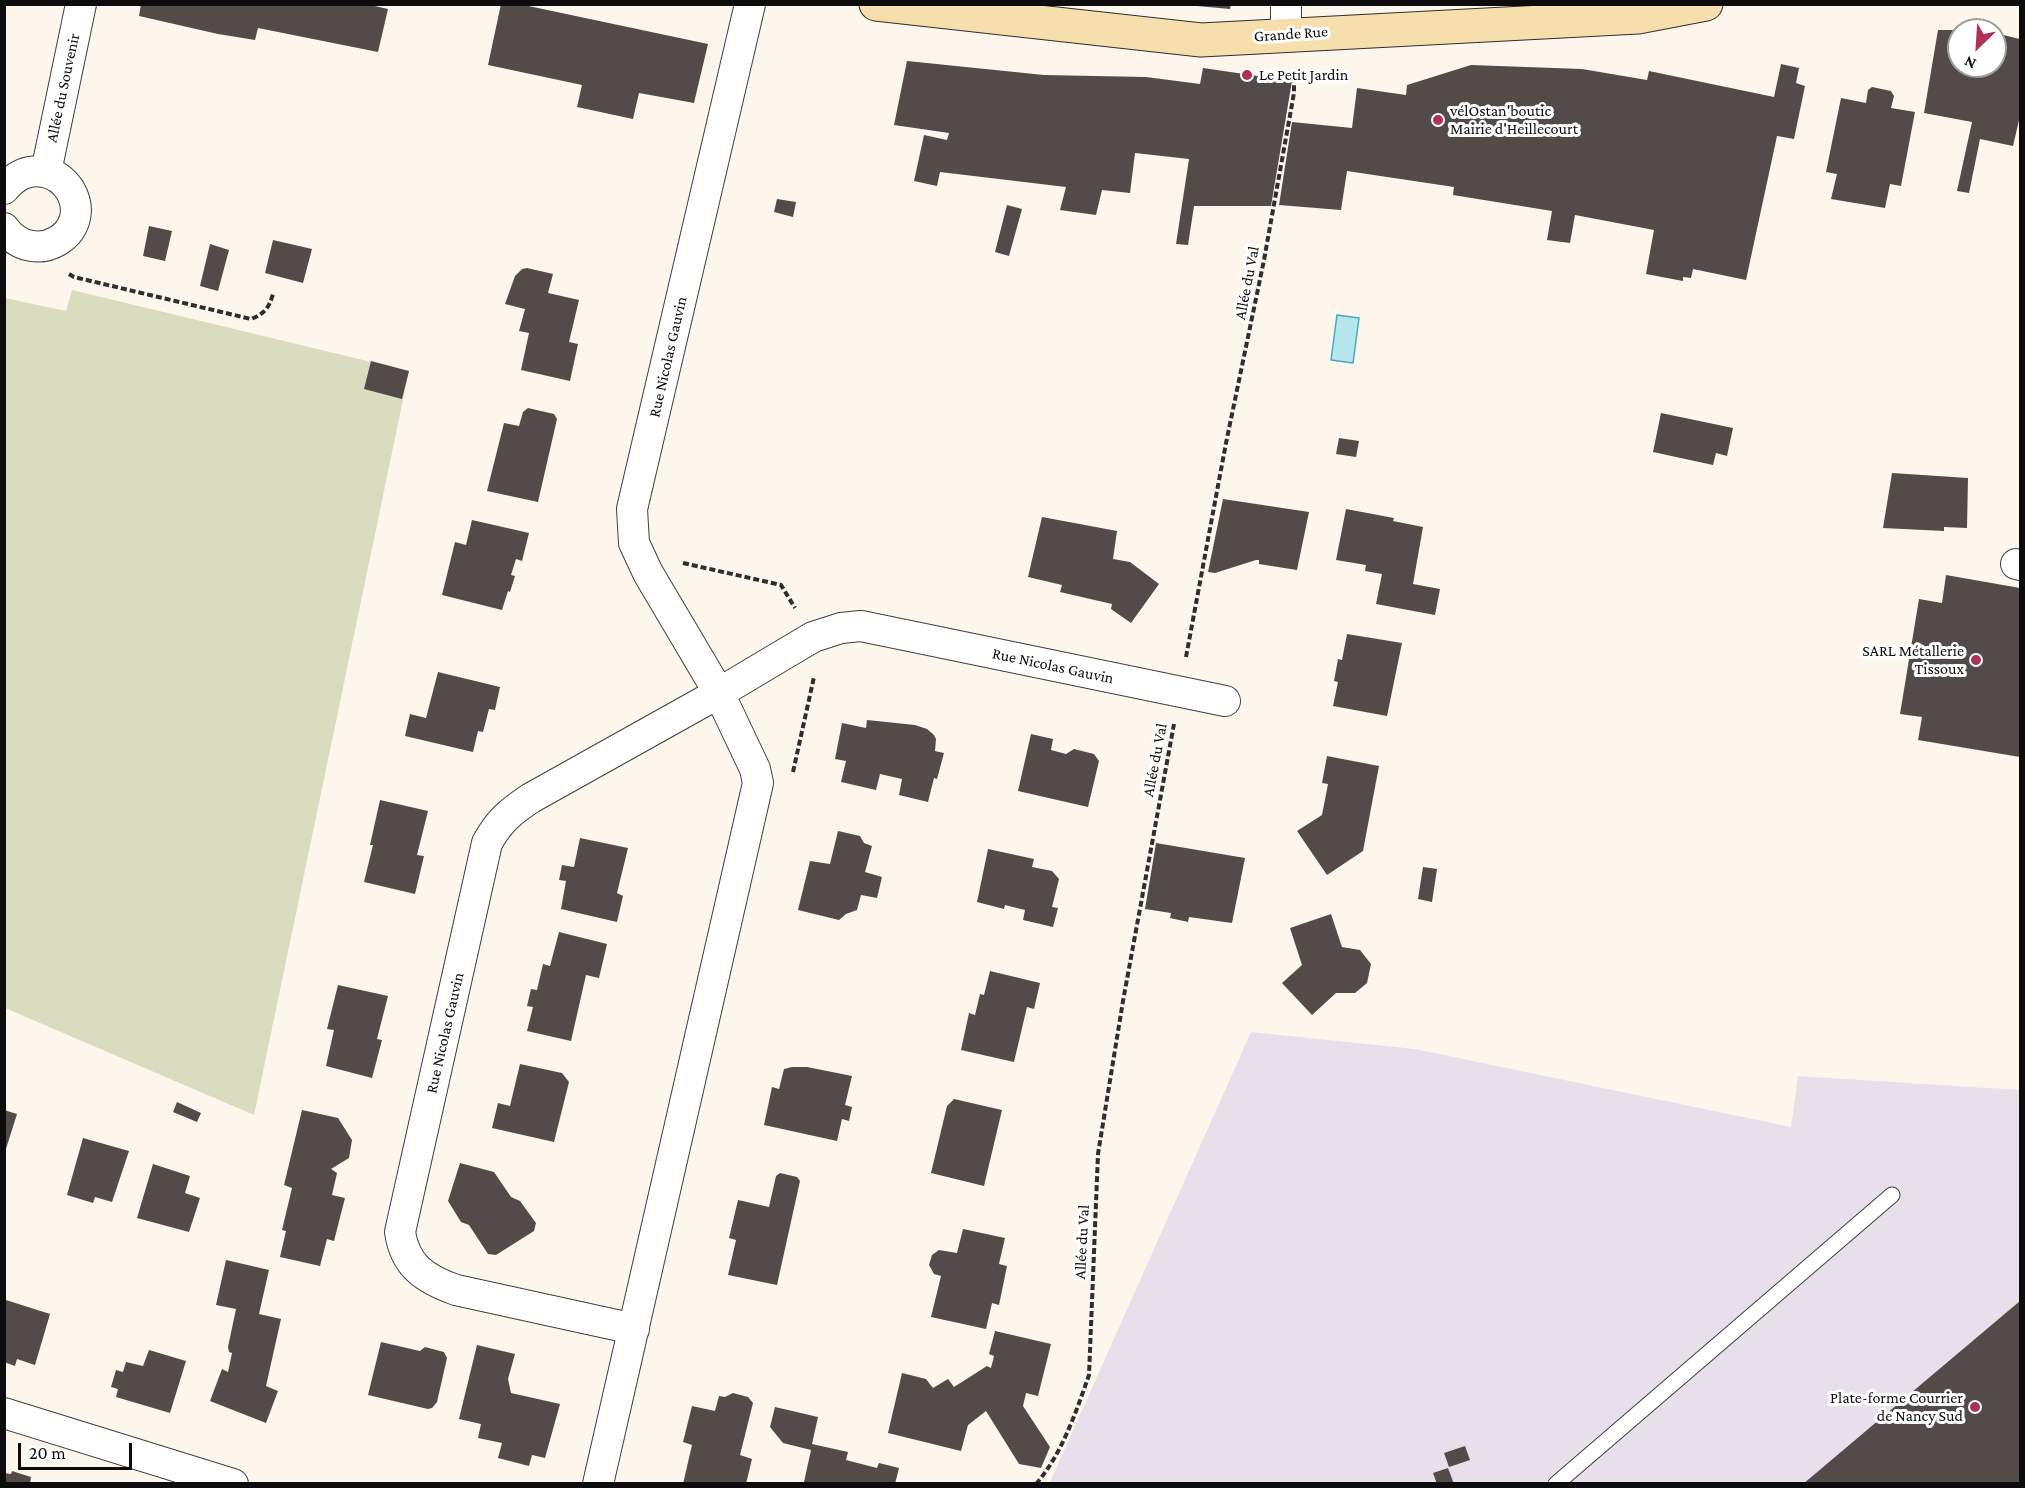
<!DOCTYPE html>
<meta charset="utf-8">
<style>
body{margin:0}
#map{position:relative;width:2025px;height:1488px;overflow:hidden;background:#fdf6ec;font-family:"Crimson Pro",serif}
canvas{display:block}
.frame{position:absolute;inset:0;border:6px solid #0c0c0c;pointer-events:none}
.north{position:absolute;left:1947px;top:18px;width:60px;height:60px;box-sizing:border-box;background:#fff;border:2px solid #9e9e9e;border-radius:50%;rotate:205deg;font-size:16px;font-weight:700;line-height:24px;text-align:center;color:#0c0c0c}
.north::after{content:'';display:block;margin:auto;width:21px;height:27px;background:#ad3255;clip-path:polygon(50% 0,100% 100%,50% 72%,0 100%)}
.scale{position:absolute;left:18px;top:1443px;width:114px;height:27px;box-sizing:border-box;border:3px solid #0c0c0c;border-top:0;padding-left:8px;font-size:18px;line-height:21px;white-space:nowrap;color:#0c0c0c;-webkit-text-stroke:4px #fff;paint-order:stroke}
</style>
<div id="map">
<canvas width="2025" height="1488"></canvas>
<div class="frame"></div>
<div class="north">N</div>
<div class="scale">20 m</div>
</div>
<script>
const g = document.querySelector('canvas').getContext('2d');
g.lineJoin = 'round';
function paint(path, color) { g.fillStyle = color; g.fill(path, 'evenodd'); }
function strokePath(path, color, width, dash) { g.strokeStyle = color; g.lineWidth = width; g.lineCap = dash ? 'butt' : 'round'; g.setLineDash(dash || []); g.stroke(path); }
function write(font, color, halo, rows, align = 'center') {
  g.font = font + ' "Crimson Pro",serif'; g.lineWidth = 6; g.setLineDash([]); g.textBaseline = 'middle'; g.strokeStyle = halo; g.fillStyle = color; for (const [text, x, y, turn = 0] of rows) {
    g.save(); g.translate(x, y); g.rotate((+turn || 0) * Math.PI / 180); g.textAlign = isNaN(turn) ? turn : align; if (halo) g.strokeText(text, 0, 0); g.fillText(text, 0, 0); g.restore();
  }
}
paint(new Path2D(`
 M1251 1032 1415 1049 1791 1127 1798 1076 2020 1090V1483L1049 1484Z`), '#e7e0ea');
paint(new Path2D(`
 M72 290 409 371 254 1115 5 1008V298L66 311Z`), '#dadcc0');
const water = new Path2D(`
 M1337 315 1359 318 1353 363 1331 360Z`);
paint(water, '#b6e7ef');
strokePath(water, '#44abbf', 1.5);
paint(new Path2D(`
 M141 4H366L388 9 378 52 258 28 255 40 218 34 139 16Z
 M501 4H519L708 44 694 103 639 93 633 119 577 107 582 85 488 65Z
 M1197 4H1231L1230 9 1197 6Z
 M1938 30H1959V66H1995V33L2020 39V116L2013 146 1980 139 1969 193 1957 191 1972 122 1924 113Z
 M907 61 1044 75 1146 77 1200 84 1203 68 1292 81 1271 206H1194L1188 245 1176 244 1189 159 1135 153 1130 193 1102 190 1096 215 1060 210 1066 187 940 172 937 186 914 181 924 135 947 140 949 133 894 125Z
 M1781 64 1799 68 1796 83 1805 86 1794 139 1777 136 1746 280 1693 269 1691 278 1683 277V281L1646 274 1654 230 1575 215 1570 243 1547 240 1552 211 1453 195 1454 187 1347 171 1341 210 1279 205 1292 122 1352 128 1357 88 1406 95 1407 85 1471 65 1582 69 1647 80 1649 71 1774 97Z
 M1872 87 1891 91 1894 96 1891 108 1915 112 1901 186 1890 184 1885 208 1831 199 1837 174 1826 172 1841 98 1866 103 1868 90Z
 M777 199 796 202 793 217 774 212Z
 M1007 205 1022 209 1009 256 995 252Z
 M149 226 172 231 165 261 143 256Z
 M273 240 312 249 303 283 265 273Z
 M210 244 229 250 218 291 200 286Z
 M527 268 553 274 548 293 579 300 569 342 578 344 570 381 521 370 529 333 519 331 525 309 505 304 515 276 522 269Z
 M371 361 409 371 402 399 364 389Z
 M528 408 554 414 557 419 538 502 487 491 504 423 519 426 523 412Z
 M1661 413 1733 428 1727 456 1716 453 1713 465 1653 452Z
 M1339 438 1359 441 1356 457 1336 454Z
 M1892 473 1968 478 1967 528 1944 527V531L1883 528Z
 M1223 499 1309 512 1297 570 1259 564V560H1256L1215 573 1208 572Z
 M1346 509 1394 518 1393 521 1423 527 1413 584 1440 589 1435 615 1376 604 1382 574 1365 571 1366 565 1336 560Z
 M1042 517 1117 531 1113 559 1130 562 1159 584 1131 623 1111 609 1112 604 1060 592 1062 585 1028 577Z
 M472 520 529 533 522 561 516 559 511 575 515 576 510 592 508 591 502 610 442 595 455 542 466 545Z
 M1946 575 2020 588V757L1918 740 1922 717 1900 714 1919 599 1942 603Z
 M1347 634 1402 643 1387 716 1333 706 1338 682 1334 681 1338 659 1342 660Z
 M438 672 500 687 495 710 489 709 483 732 478 731 473 752 405 736 410 714 426 718Z
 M867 720 915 725 927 729 934 735 936 739 935 751 944 753 937 779 934 778 928 802 899 795 902 779 880 774 876 790 841 782 846 761 835 759 842 723 866 728Z
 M1031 734 1053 739 1051 750 1066 754 1074 749 1094 754 1099 761 1088 807 1018 791Z
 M1327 756 1379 766 1363 851 1327 875 1297 831 1322 815 1328 784 1322 783Z
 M380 800 428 811 417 855 424 856 415 894 364 882 373 845H370Z
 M838 831 860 836 864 843 872 846 865 872 882 877 877 898 861 895 857 910 846 914 839 920 798 910 810 861 830 864Z
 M580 838 628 848 617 893 623 896 617 922 561 909 566 881 559 880 562 865 574 867Z
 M1156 843 1245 858 1232 923 1189 917 1188 922 1170 918 1171 913 1145 909Z
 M988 849 1034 859 1032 867 1052 871 1059 879 1052 907 1058 908 1053 927 1023 920 1025 910 1005 905 1004 909 977 902Z
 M1423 867 1437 869 1432 902 1418 899Z
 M1331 914 1342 947 1360 950 1371 964 1367 983 1355 993H1336L1312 1015 1282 983 1302 965 1290 928Z
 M559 932 607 944 599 978 586 975 571 1041 527 1031 533 1007 527 1006 531 989 537 990 543 964 550 966Z
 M990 971 1040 983 1034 1009 1027 1007 1014 1062 961 1050 969 1013 975 1015 980 994 984 995Z
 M338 985 388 996 377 1039 382 1040 372 1078 326 1066 334 1030 327 1029Z
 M520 1064 562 1073 569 1082 554 1142 492 1128 498 1103 510 1106Z
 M792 1067H807L852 1076 845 1105 852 1107 849 1121 842 1119 837 1141 764 1125 772 1087 779 1089 784 1069Z
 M954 1099 1002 1110 984 1186 931 1173 947 1106Z
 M177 1102 201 1113 197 1122 173 1112Z
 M4 1110 17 1114 5 1152H4Z
 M302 1110 338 1118 352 1140 349 1158 331 1169 337 1173 332 1195 345 1198 334 1241 327 1239 320 1266 280 1257 286 1231 282 1230 292 1188 284 1185Z
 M83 1138 129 1151 112 1202 95 1197 93 1203 67 1195Z
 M460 1163 494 1172 511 1197 520 1201 536 1223 534 1231 496 1255 488 1254 469 1225 461 1222 448 1201Z
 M153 1164 190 1176 185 1193 200 1198 189 1232 137 1218Z
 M780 1173 797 1177 800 1181 777 1285 728 1275 736 1240 729 1238 738 1200 769 1207 776 1176Z
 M963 1229 1005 1238 999 1264 1007 1266 999 1305 992 1303 986 1329 931 1317 941 1276 934 1274 929 1265 932 1255 939 1250 957 1253Z
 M226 1260 269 1270 259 1314 281 1319 266 1386 278 1391 266 1423 210 1401 222 1369 228 1372 232 1353 229 1352 228 1347 236 1309 216 1305Z
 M6 1300 50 1314 35 1365 17 1359 15 1366 4 1362Z
 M2020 1301V1484H1803Z
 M995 1331 1051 1344 1038 1396 1026 1393 1023 1406 1050 1447 1041 1468 1019 1464 986 1411 968 1425 961 1451 888 1433 902 1373 926 1379 933 1388 948 1379 954 1387 987 1366 991 1368 994 1356 989 1354Z
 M381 1342 420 1351 425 1347 444 1352 447 1358 437 1402 432 1408 428 1409 368 1395Z
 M477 1345 515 1354 508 1379 511 1393 560 1404 545 1458 532 1455 529 1466 498 1458 502 1443 478 1438 481 1424 459 1419Z
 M149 1350 186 1361 170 1413 116 1397 118 1389 111 1387 116 1370 123 1372 126 1362 143 1366Z
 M733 1393 748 1397 753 1403 740 1455 752 1459 746 1484H683L692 1445 683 1442 692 1406 715 1411 719 1396 725 1397Z
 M775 1407 818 1417 812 1444 848 1452 846 1460 877 1468 879 1463 899 1468 895 1484 804 1482 811 1450 783 1443 770 1427Z
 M1465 1446 1470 1460 1449 1467 1444 1453Z
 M1448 1468 1454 1484H1437L1433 1473Z
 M12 1471 31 1477 30 1484H4V1473L11 1474Z`), '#534b49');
const lane = new Path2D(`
 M1556 1484 1892 1195`);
const street = new Path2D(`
 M1286 4V35
 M46 172 81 4
 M4 189C15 176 27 169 44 172 55 174 64 181 70 190 95 233 34 270 4 228
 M2016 564 2020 565
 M634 1329 456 1290C425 1279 405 1266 400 1232L487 843C499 821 510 812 531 798L719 693 813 637 841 628 861 626 1225 701
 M4 1413 233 1484
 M598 1484 758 783 755 769 719 693 648 573 634 543 632 509 750 4`);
const secondary = new Path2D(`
 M876 4 1201 40 1638 17 1706 4`);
strokePath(lane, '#3f3f3f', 17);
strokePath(street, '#3f3f3f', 32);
strokePath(secondary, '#2e2e2e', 35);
strokePath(new Path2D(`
 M69 274 74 277 251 319C264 314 269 308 273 294
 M683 563 781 585 795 608
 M1186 657 1226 443 1264 260 1294 93V69
 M793 772 814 677
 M1036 1484C1062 1454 1076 1412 1089 1375L1098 1154 1123 1001 1174 724`), '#2e2e2e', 4, [6, 3]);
strokePath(lane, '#fff', 15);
strokePath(street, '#fff', 30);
strokePath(secondary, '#f7dead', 33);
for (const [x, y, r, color] of [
 [1247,75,6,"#ad3255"],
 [1438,120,6,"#ad3255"],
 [1976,660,6,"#ad3255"],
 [1975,1407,6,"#ad3255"]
]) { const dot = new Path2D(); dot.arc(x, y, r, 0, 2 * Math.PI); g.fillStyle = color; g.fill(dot); strokePath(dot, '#fff', 2); }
write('16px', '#0c0c0c', '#fff', [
 ["Grande Rue",1291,34,-4],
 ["Allée du Souvenir",63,88,-78],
 ["Allée du Val",1247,283,-79],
 ["Rue Nicolas Gauvin",668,357,-77],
 ["Rue Nicolas Gauvin",1053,666,12],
 ["Allée du Val",1155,760,-79],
 ["Rue Nicolas Gauvin",445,1033,-77],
 ["Allée du Val",1082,1242,-87]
]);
write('16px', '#0c0c0c', '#fff', [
 ["Le Petit Jardin",1259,75],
 ["vélOstan'boutic",1450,111],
 ["Mairie d'Heillecourt",1450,129],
 ["SARL Métallerie",1964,651,"right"],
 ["Tissoux",1964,669,"right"],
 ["Plate-forme Courrier",1963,1398,"right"],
 ["de Nancy Sud",1963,1416,"right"]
], 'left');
</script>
